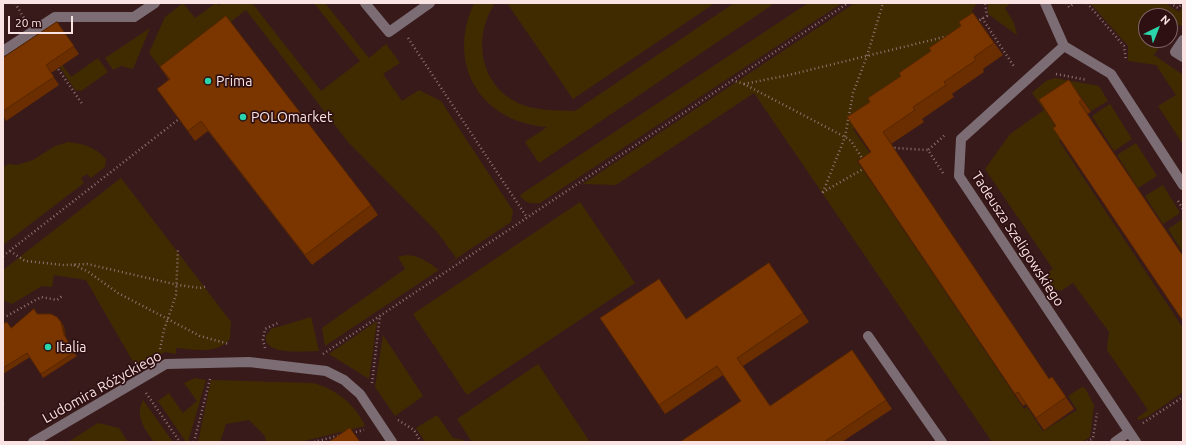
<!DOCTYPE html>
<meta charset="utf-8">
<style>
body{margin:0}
#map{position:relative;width:1186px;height:445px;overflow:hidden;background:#391a1b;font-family:Ubuntu,sans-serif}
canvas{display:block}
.frame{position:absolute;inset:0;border:4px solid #fae4e3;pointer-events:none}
.north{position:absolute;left:1138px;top:8px;width:40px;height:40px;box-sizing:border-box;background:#2e1012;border:1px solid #806566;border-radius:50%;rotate:43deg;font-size:11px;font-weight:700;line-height:16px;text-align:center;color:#fae4e3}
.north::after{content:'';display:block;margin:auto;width:14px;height:18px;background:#2bd5ac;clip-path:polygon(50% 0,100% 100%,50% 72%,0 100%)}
.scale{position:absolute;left:8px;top:16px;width:65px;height:18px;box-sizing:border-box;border:2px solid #fae4e3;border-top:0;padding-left:5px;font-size:12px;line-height:14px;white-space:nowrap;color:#fae4e3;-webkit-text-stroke:3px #2e1012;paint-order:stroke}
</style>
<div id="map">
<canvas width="1186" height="445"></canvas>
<div class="frame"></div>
<div class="north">N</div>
<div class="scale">20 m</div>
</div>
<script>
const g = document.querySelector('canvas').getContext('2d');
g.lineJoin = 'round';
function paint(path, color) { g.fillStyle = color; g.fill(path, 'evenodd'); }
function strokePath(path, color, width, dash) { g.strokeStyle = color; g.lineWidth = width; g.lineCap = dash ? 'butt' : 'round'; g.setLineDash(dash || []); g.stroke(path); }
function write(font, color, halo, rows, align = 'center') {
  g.font = font + ' Ubuntu,sans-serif'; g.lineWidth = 3.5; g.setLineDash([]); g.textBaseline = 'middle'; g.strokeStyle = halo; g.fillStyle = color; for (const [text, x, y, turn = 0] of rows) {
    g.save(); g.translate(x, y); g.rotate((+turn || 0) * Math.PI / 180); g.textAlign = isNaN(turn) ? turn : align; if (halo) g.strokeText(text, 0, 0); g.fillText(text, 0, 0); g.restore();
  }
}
paint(new Path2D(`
 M183 3 195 18 216 3 219 6 222 3H252L321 91 360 61 314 3H325L369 58 386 44 400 63 383 74 402 101 419 90 441 101 510 206 513 211 511 222 325 346 322 328 405 269 398 257C413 251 427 261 439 270L456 258 438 233 348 142 246 10 165 73 149 53 165 17Z
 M474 3H495C471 39 481 89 523 105 539 111 558 110 575 111L734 3H775L539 163 525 142 547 127C480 122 446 64 474 3Z
 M507 3H715L573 99Z
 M808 3H842L540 203C530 204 525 203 520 195Z
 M855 3H977L972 11 979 23 876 113 853 129 872 156 864 157 857 161 1024 409 1027 407 1043 431 1077 410 1068 396 1082 387 1085 388 1094 405 1090 437 1082 442H992L754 93 616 185 583 184Z
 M988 3H1011L1005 8 1014 23 1017 35 988 14Z
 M1090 3H1165L1179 12 1183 7V26L1176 24 1170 32V16H1146V40H1164L1154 55 1183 75V144L1158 106 1176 95 1156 65 1128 61V46Z
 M150 28 133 69 121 66 113 70 105 58Z
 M48 45 71 77 98 58 108 72 81 91 75 90 47 48Z
 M1055 78 1099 86 1108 101 1091 111 1077 91 1046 112 1064 138 1059 141 1183 328V392L1147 417 1139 420 1137 418 1148 410 1107 350 1109 332 1073 283 1061 291 1045 286 1040 278 1053 269 985 169 1010 134 1044 110 1032 93 1046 81Z
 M1110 104 1132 139 1114 151 1092 116Z
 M68 142C84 144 95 147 106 159L105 167 91 178 87 174 81 178 84 183 3 245V167L9 164 17 165 33 160 55 146Z
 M1136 143 1157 176 1138 188 1117 155Z
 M121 178 231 322 230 339C216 355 195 349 176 348V354L165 352 136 367 86 280 54 275 52 287 42 286 12 304 3 300V270Z
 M1163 185 1180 213 1163 224 1145 196Z
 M580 202 635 283 467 395 413 314Z
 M1183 219V253L1168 229Z
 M311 317 319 351C305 351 263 356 266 336L271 329Z
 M377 321 369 379 329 354Z
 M383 335 423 396 395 416 375 387Z
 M538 364 590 442H472L457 419Z
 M195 378 206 380 188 442H186L158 401 169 393 183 413 197 401 184 383Z
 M211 380 313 383C336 389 355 404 365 426L300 442H266L265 436 249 420 226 424 220 442H198Z
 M143 400 173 442H154C144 428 135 417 143 400Z
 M437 415 453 438 463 440 464 442H425L416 428Z
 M98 423 119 428 128 442H68Z`), '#402b00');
strokePath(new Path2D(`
 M15 3 24 18
 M1066 3 1069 7 1075 3
 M1087 3 1124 46 1126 61
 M1170 3 1178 8 1183 3
 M982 18 1015 68
 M976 22 987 16 985 3
 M408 38 526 216
 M56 66 83 105
 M1056 74 1087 80
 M732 80 744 84 845 137 851 141 864 161
 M744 84 789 75 948 36
 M891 150 895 148 928 150
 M865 168 823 192 845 137 853 93 867 56 883 3
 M943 173 928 150 945 135
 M1178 201 1183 209
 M10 251 25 261 64 265 87 264 178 285 200 288 207 286
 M3 256 179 119
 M74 265 87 271 118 293 200 336 229 344
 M3 317H5L41 297 57 300 62 296
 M265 348 263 340 265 329 278 323
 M160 349 164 330 176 295 178 248
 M323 354 848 3
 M372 383 380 315
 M146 393 180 442
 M3 404 6 403
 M398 420 414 430 421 442
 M1143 423 1183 397
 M352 433 364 430
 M194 442 210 379
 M314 442 341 435
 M1087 442 1093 438 1097 413`), '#8e7373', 2.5, [1, 3]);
strokePath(new Path2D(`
 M365 3 389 32 430 3
 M1045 3 1064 46
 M1183 40 1175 52 1183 57
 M1064 46 961 139 959 176 1136 442
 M1064 46 1111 74 1183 185
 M3 51 55 17H134L155 3
 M868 336 942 442
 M33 442 166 364 249 362 326 371 344 380 360 394 392 442
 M1115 442 1129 432`), '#7c6d74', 10);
paint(new Path2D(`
 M973 13 1003 55 983 69 984 72 952 94 954 97 922 119 924 122 891 144 1049 379 1052 377 1074 409 1044 430 1026 404 1023 406 1015 394 871 152 870 102 961 26Z
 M57 22 79 54 51 73 59 85 6 121 3 116V58Z
 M160 67 371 205 378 215 312 265 208 131 195 141 157 89 169 80Z
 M1069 80 1091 112 1087 114 1056 126Z
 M769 263 809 322 743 366 770 406 852 350 892 409 842 442H680L741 401 723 375 665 414 600 318 686 319Z
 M37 314 64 326 66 339 77 356 43 378 30 357 3 374V324L11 328Z`), '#6a2e00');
paint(new Path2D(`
 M61 322 64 326 66 339 77 356 64 335Z`), '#562600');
const building = new Path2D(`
 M973 13 994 43 974 57 976 60 944 82 946 85 913 107 915 110 883 132 1049 379 1052 377 1066 397 1036 418 1018 392 1015 394 858 161 871 152 847 117 870 102 868 98 901 76 899 73 931 51 929 48 961 26 959 22Z
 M226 16 371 205 305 255 201 121 188 131 157 89 170 79 160 67Z
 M57 22 74 46 46 65 54 77 3 111V58Z
 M1069 80 1082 100 1079 102 1183 256V321L1053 128 1056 126 1039 100Z
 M769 263 803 313 737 358 770 406 852 350 886 400 824 442H680L741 401 717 366 659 405 600 318 659 279 686 319Z
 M34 309 37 314H51L57 317 61 322 64 335 75 352 41 374 27 353 3 368V324L7 322 11 328Z
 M350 428 360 442H329Z`);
paint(building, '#7b3600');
strokePath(building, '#562600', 1);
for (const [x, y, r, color] of [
 [208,81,4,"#2bd5ac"],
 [243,117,4,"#2bd5ac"],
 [48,347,4,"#2bd5ac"]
]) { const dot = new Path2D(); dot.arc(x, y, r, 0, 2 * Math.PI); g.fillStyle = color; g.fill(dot); strokePath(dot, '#2e1012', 1.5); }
write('14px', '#fae4e3', '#2e1012', [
 ["Prima",216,81],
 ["POLOmarket",251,117],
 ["Italia",56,347]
], 'left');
write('14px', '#fae4e3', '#2e1012', [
 ["Tadeusza Szeligowskiego",1018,239,57],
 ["Ludomira Różyckiego",102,387,-29]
]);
</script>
